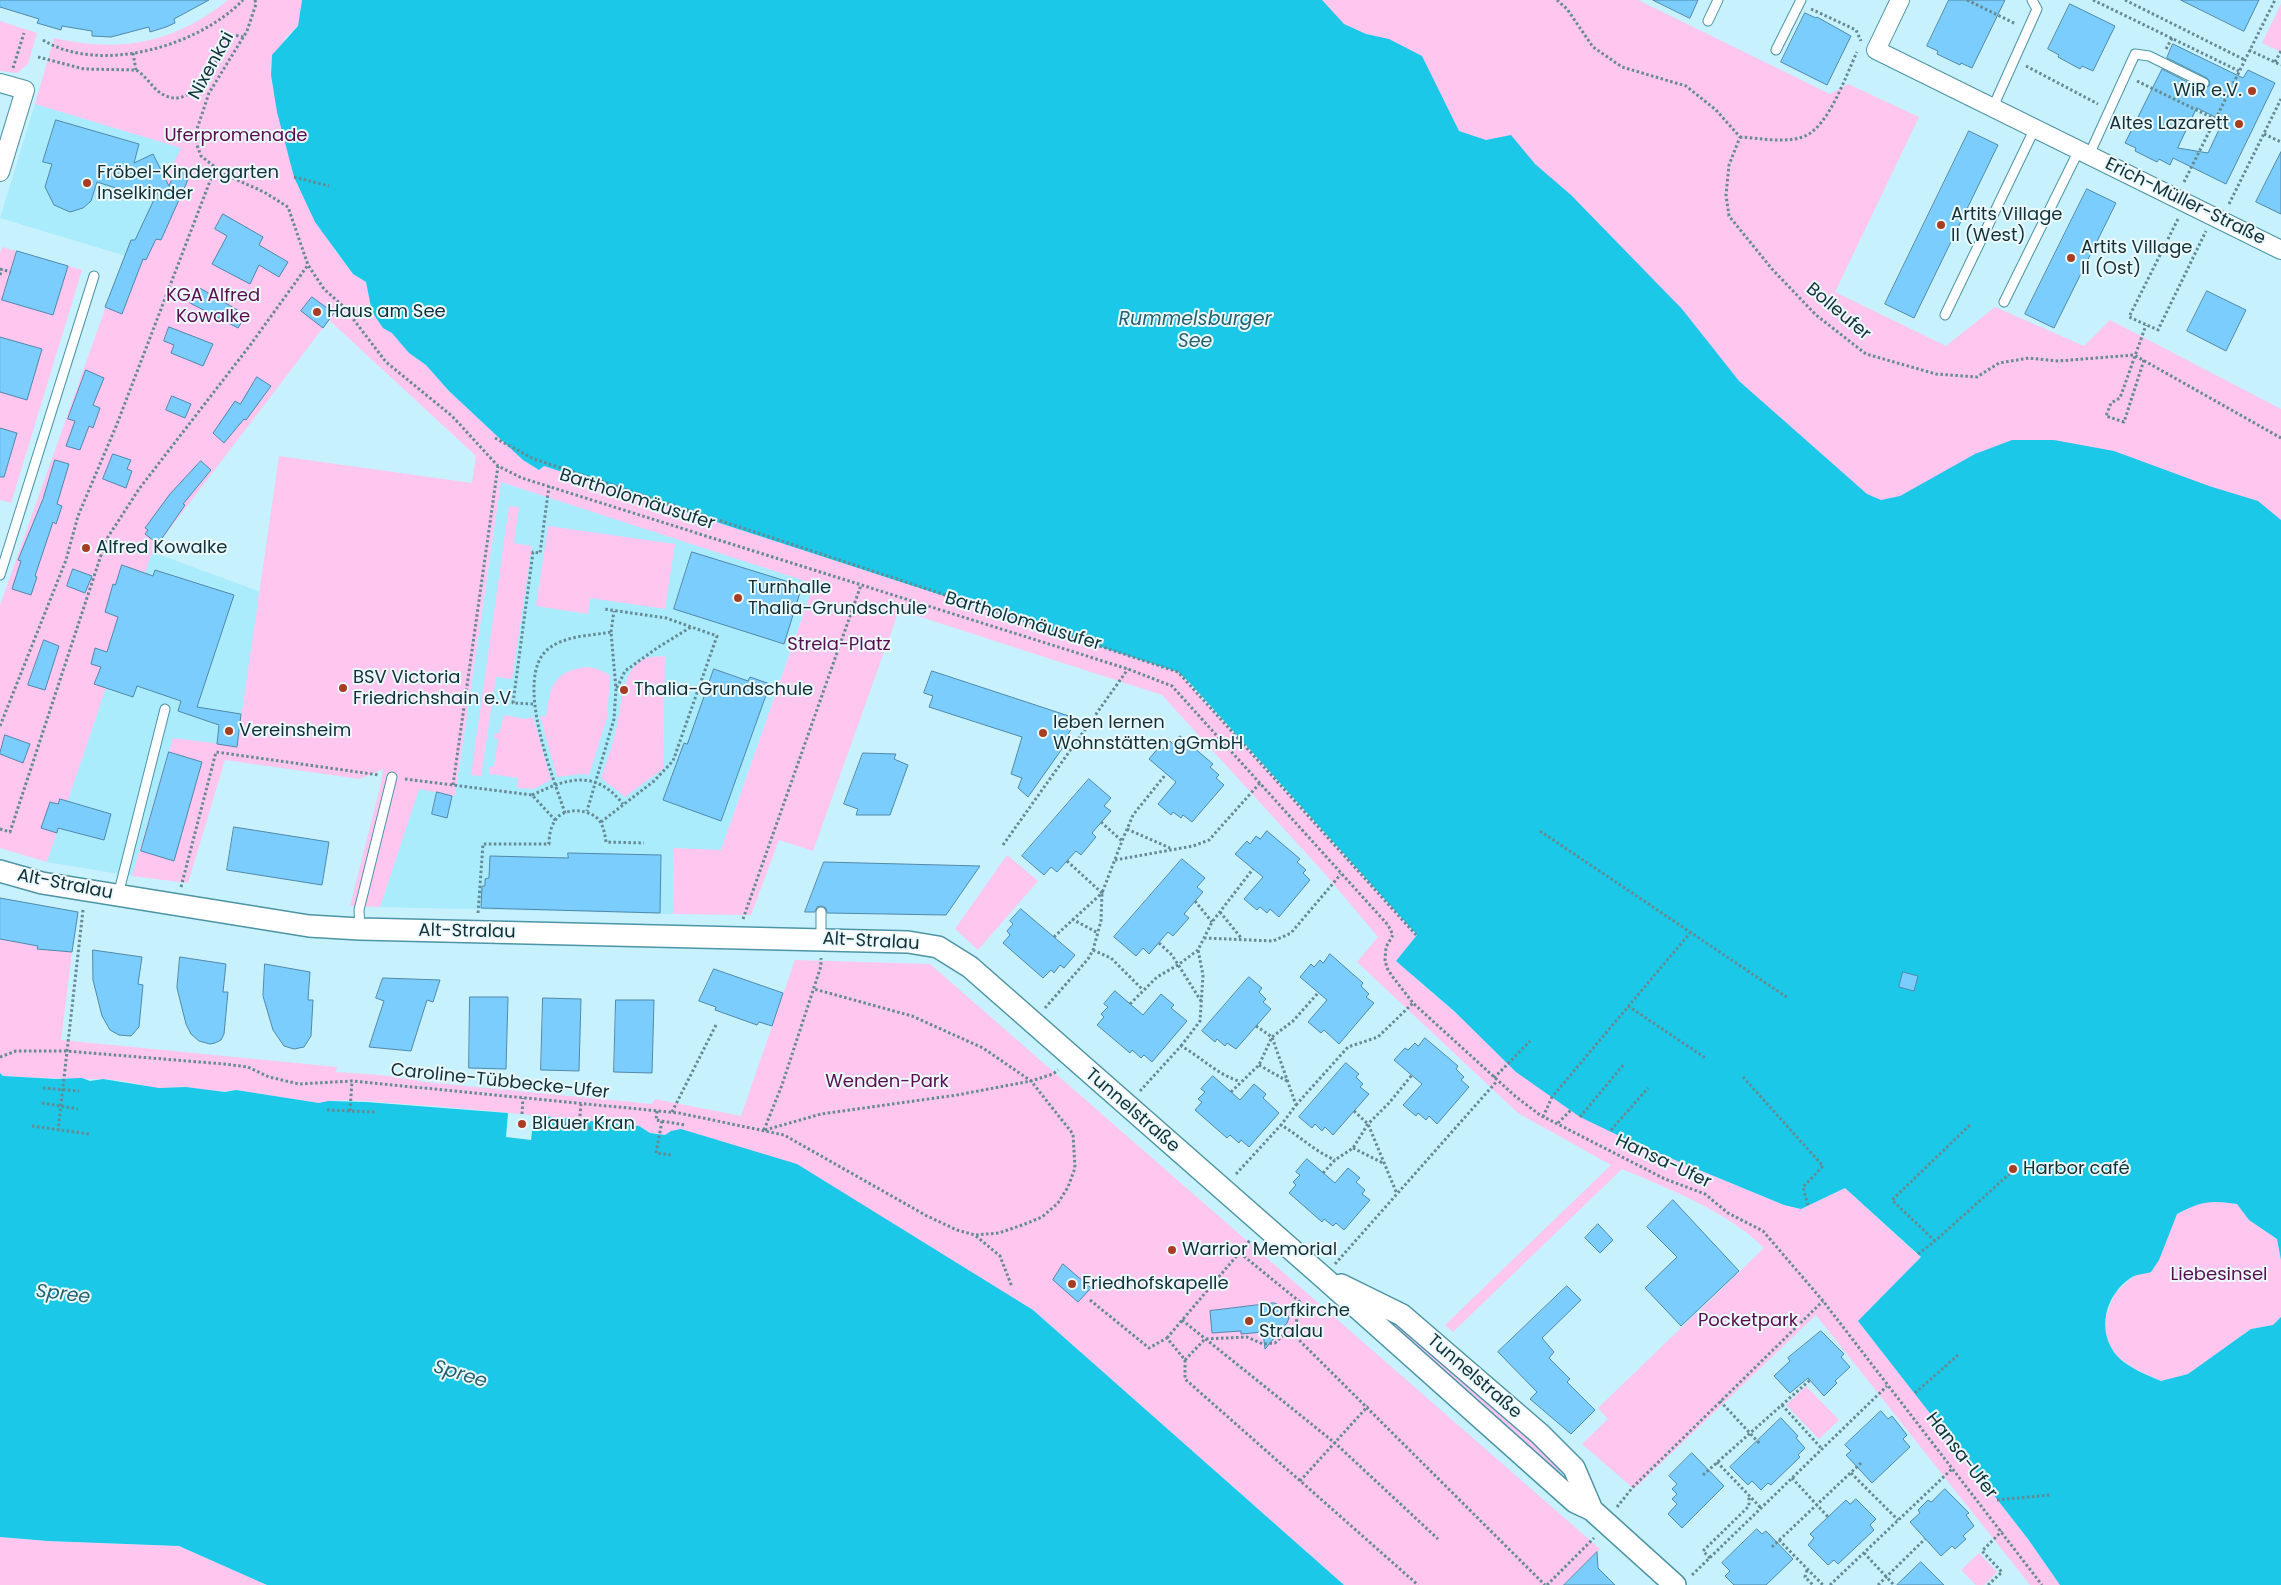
<!DOCTYPE html>
<meta charset="utf-8">
<style>
body{margin:0}
canvas{display:block;background:#c7f1fc}
</style>
<canvas width="2281" height="1585"></canvas>
<script>
const g = document.querySelector('canvas').getContext('2d');
g.lineJoin = 'round';
function paint(path, color) { g.fillStyle = color; g.fill(path, 'evenodd'); }
function strokePath(path, color, width, dash) { g.strokeStyle = color; g.lineWidth = width; g.lineCap = dash ? 'butt' : 'round'; g.setLineDash(dash || []); g.stroke(path); }
function write(font, color, halo, rows, align = 'center') {
  g.font = font + ' Poppins,sans-serif'; g.lineWidth = 4; g.setLineDash([]); g.textBaseline = 'middle'; g.strokeStyle = halo; g.fillStyle = color; for (const [text, x, y, turn = 0] of rows) {
    g.save(); g.translate(x, y); g.rotate((+turn || 0) * Math.PI / 180); g.textAlign = isNaN(turn) ? turn : align; if (halo) g.strokeText(text, 0, 0); g.fillText(text, 0, 0); g.restore();
  }
}
paint(new Path2D(`
 M35 104 182 148 126 256 0 218Z
 M501 482 814 583 721 850 674 849 673 914 380 907 419 788 455 796Z
 M152 552 261 592 237 747 173 739 132 876 47 862Z`), '#aaebfc');
paint(new Path2D(`
 M228 0H302L298 26 286 37 270 65 273 91 334 249 353 274 366 282 372 312 383 328 392 333 409 353 426 365 449 391 523 460 539 470 544 466 1178 672 1417 936 1396 961 1552 1097 1634 1143 1784 1205 1801 1209 1845 1188 1921 1258 1858 1321 2028 1539 2060 1585H2030L1816 1315 1634 1489 1582 1444 1608 1419 1598 1408 1764 1248C1727 1211 1669 1189 1622 1169L1453 1332 1445 1325 1611 1165 1518 1113 1357 962 1378 937 1326 875 1162 695 899 610 813 851 779 840 751 915 673 914 674 848 721 850 814 584 501 482 455 796 419 789 380 907 350 906 381 783 383 769 360 779 225 760 188 883 132 876 173 738 237 746 279 456 472 483 476 456 329 320 152 552 47 862 0 848V605L116 278 181 148 35 104 54 38C121 53 173 44 228 0Z
 M1309 0H1638L1830 94 1848 84 1919 117 1835 292 1946 346 1995 307 2084 346 2110 320 2281 409V571L1869 518 1469 152Z
 M2281 4V52L2262 43Z
 M0 21 37 33 28 64 17 73 0 71Z
 M2 247 82 270 11 503 0 500V253Z
 M509 506 519 507 514 543 532 546 512 679 496 677 481 776 471 775Z
 M548 526 675 544 665 609 590 598 588 614 536 606Z
 M665 656 663 769 625 797 601 778C606 763 612 747 616 730 622 707 620 669 646 658 651 656 659 657 665 656Z
 M586 667 595 668 610 675 607 718 589 775 581 774 557 777 540 716H546C550 686 553 672 586 667Z
 M504 715 525 719 533 717 551 780 534 789 517 788 518 778 490 774V767L494 766 498 739 494 738 495 733H499Z
 M1007 855 1038 881 978 950 955 929Z
 M0 939 38 946 37 949 72 952 61 1040 337 1067 336 1072 381 1075 425 1082 652 1104 655 1099 741 1116 795 960 930 964 1600 1549 1563 1585H1344L1033 1310 671 1131 665 1135 650 1133 639 1126C560 1118 482 1109 403 1104 376 1103 345 1097 319 1103L236 1090C218 1093 204 1089 186 1087 176 1086 166 1090 156 1088 139 1085 120 1079 102 1079 70 1079 37 1078 3 1076L0 1073Z
 M2212 1201 2237 1204 2249 1220 2277 1239 2281 1260V1317L2273 1325 2251 1329 2188 1374 2161 1381 2135 1369 2118 1357 2108 1343 2104 1321 2115 1293 2133 1277 2167 1236 2177 1214 2196 1204Z
 M1393 1318 1564 1467 1556 1475 1386 1326Z
 M1806 1386 1839 1420 1819 1439 1786 1405Z
 M0 1537 48 1541 179 1546 267 1585H0Z
 M1979 1553 1997 1572 1984 1585H1976L1961 1570Z`), '#ffc6f0');
paint(new Path2D(`
 M302 0H1322L1344 24 1366 34 1389 39 1422 56 1459 131 1486 140 1511 135 1535 164 1571 195 1682 309 1739 381 1867 494 1881 500 1900 496 1975 454 2012 440H2054L2114 451 2209 486 2258 501 2281 520V1260L2277 1239 2249 1220 2237 1204C2210 1200 2201 1201 2177 1214L2159 1260 2151 1272C2145 1274 2137 1274 2132 1277 2105 1294 2095 1332 2118 1357 2129 1368 2147 1375 2161 1381L2188 1374 2251 1329 2273 1325 2281 1317V1585H2060L2028 1539 1858 1321 1921 1257 1845 1188 1801 1209 1784 1205 1634 1143 1580 1117 1516 1072 1454 1011 1396 961 1417 935 1190 683 1178 672 544 466 539 470 523 460 496 435 449 391 426 365 409 353 392 333 383 328 372 312 366 282 353 274 315 222 294 177 277 112 271 75 272 55 298 26Z
 M0 1073 3 1076 56 1079 82 1078 90 1081 103 1079 159 1088 186 1087 225 1092 236 1090 319 1103 328 1101 366 1102 508 1113 506 1137 531 1140 534 1115 639 1126 650 1133 665 1135 671 1131 681 1129 797 1164 1033 1310 1344 1585H267L179 1546 48 1541 0 1537Z`), '#1bc8e8');
const building = new Path2D(`
 M0 0H209L174 19 175 23 166 27 150 32 149 27 111 37 92 36V31L62 26 61 30 37 23 39 19 0 7Z
 M1653 0H1698L1690 18Z
 M1949 0H2005L1972 68 1961 63 1960 65 1937 54 1938 51 1927 46Z
 M2181 0H2259L2244 31Z
 M2070 4 2115 26 2093 71 2082 66 2080 69 2058 57 2059 55 2048 49Z
 M1805 13 1816 18 1817 17 1851 36 1827 85 1781 62Z
 M2173 44 2243 78 2248 70 2275 83 2226 184 2173 158 2170 165 2159 159 2157 162 2135 151 2136 148 2125 143 2162 69 2201 89 2209 86 2210 82 2207 78 2167 58ZM2197 108 2223 121 2208 153 2178 148Z
 M56 120 139 144 134 163 153 154 169 186 177 166 191 173 161 240 156 239 146 260 143 259 122 314 105 307 131 240H135L159 189 129 192 97 182 91 201 83 208 70 212 54 205 45 187 52 164 43 162Z
 M1969 131 1998 145 1914 318 1885 304Z
 M2281 152V214L2256 202Z
 M2087 189 2116 203 2054 328 2025 314Z
 M223 214 263 237 259 245 288 262 279 277 259 265 250 284 212 264 227 236 215 229Z
 M17 251 68 266 53 315 2 300Z
 M198 287 246 315 238 328 190 303Z
 M2207 291 2246 310 2226 351 2187 331Z
 M312 297 334 313 323 328 301 311Z
 M169 327 213 344 203 366 171 353 174 345 164 341Z
 M0 337 42 349 27 400 0 392Z
 M86 370 104 378 93 405 100 408 93 428 89 426 80 450 66 446 75 421 68 419Z
 M257 377 271 386 246 420 244 419 224 443 213 433 235 401 240 404Z
 M172 396 191 404 185 418 166 410Z
 M0 428 17 433 4 477H0Z
 M113 454 131 460 127 469 132 471 126 488 103 479Z
 M55 460 69 464 57 504 62 506 56 524 53 522 35 576 37 577 31 595 12 589 21 561 18 560 43 499Z
 M201 461 211 470 183 504 185 505 158 544 145 534 148 530 145 528 170 494Z
 M692 552 802 586 784 644 674 609Z
 M122 565 153 576 155 570 234 595 197 707 241 714 237 747 217 744 219 725 178 711 181 701 137 686 133 697 94 684 101 667 91 664 95 648 107 652 118 617 105 612 113 584 115 585Z
 M73 569 92 576 85 593 67 586Z
 M44 640 59 646 45 690 28 685Z
 M714 669 748 681 750 677 770 684 721 821 663 800 684 743 687 744Z
 M932 671 1078 719 1066 737 1069 739 1028 797 1018 788 1022 778 1011 774 1022 737 929 707 933 696 924 693Z
 M5 735 30 744 23 763 0 754Z
 M1180 736 1213 764 1210 767 1219 775 1216 778 1224 785 1192 822 1183 815 1181 818 1173 812 1171 815 1158 804 1176 782 1149 759 1160 746 1163 749 1170 741 1173 744Z
 M169 752 202 762 174 861 141 851Z
 M863 753 896 754 894 759 908 765 890 815H856L858 809 844 804Z
 M1089 779 1111 798 1104 806 1111 811 1092 833 1096 837 1081 855 1076 851 1057 872 1051 867 1044 875 1022 856Z
 M437 792 452 796 447 818 432 814Z
 M60 799 111 814 104 840 58 828 57 833 41 828 50 802 58 804Z
 M234 827 329 842 322 885 227 870Z
 M1267 831 1300 859 1297 862 1306 870 1303 873 1310 880 1279 917 1270 909 1267 913 1260 907 1257 910 1244 899 1263 877 1235 854 1247 841 1250 844 1256 836 1260 839Z
 M568 853 661 855 660 913 481 908 482 886H485V879L489 878 490 856 568 858Z
 M1182 859 1205 878 1197 887 1203 892 1184 914 1189 918 1173 936 1168 932 1149 954 1143 948 1136 956 1114 937Z
 M824 862 980 866 946 915 827 913 826 908 821 906 817 907 815 912H805Z
 M0 898 78 912 72 952 37 949 38 946 0 939Z
 M1021 909 1075 955 1064 968 1060 965 1054 973 1051 970 1043 978 1003 943 1010 935 1007 931 1013 924 1010 921Z
 M93 950 142 957 138 984 143 985 139 1027 131 1036 119 1035 110 1030 102 1016 93 980Z
 M1330 954 1363 983 1361 986 1369 994 1366 997 1374 1003 1339 1044 1324 1030 1321 1033 1308 1022 1327 1000 1300 977 1311 964 1314 967 1320 960 1323 963Z
 M180 957 226 964 223 992H228L224 1034 221 1040 215 1043 210 1044 199 1041 191 1034 186 1024 177 988Z
 M265 964 310 972 308 1000H313L311 1036 304 1047 294 1049 284 1046 273 1030 263 996Z
 M714 969 783 993 772 1026 759 1022 757 1025 715 1010 716 1007 699 1001Z
 M1903 972 1918 976 1914 991 1899 987Z
 M1249 977 1262 988 1259 992 1266 999 1263 1002 1271 1009 1236 1049 1227 1043 1225 1046 1217 1039 1215 1042 1202 1031Z
 M383 978 440 980 433 1002 427 1000 411 1051 369 1047 384 1001 376 998Z
 M1115 991 1143 1015 1161 994 1174 1005 1171 1008 1187 1021 1152 1062 1144 1055 1141 1058 1132 1050 1130 1053 1097 1025 1104 1017 1101 1014 1108 1007 1104 1004Z
 M470 997H508L506 1069 469 1068Z
 M543 998 581 999 579 1071 541 1070Z
 M616 1000H654L652 1073 614 1072Z
 M1425 1038 1458 1066 1456 1069 1464 1077 1461 1080 1469 1087 1437 1124 1429 1116 1426 1120 1418 1113 1416 1116 1403 1105 1422 1084 1394 1060 1405 1048 1408 1050 1415 1043 1418 1046Z
 M1346 1063 1359 1074 1356 1077 1363 1084 1360 1087 1369 1094 1333 1135 1325 1127 1322 1131 1315 1124 1312 1128 1299 1117Z
 M1213 1076 1240 1100 1254 1084 1266 1094 1263 1098 1279 1113 1249 1147 1241 1140 1239 1143 1230 1135 1227 1138 1195 1110 1202 1102 1198 1099 1205 1092 1201 1089Z
 M1307 1159 1335 1183 1348 1168 1360 1178 1356 1182 1365 1190 1362 1194 1370 1200 1344 1230 1336 1223 1333 1226 1324 1219 1322 1222 1289 1193 1296 1185 1293 1182 1300 1175 1296 1172Z
 M1673 1200 1739 1271 1681 1326 1645 1288 1677 1257 1647 1227Z
 M1598 1224 1613 1240 1600 1253 1585 1238Z
 M1063 1264 1091 1288 1078 1302 1053 1280Z
 M1567 1286 1581 1300 1542 1338 1554 1352 1549 1358 1570 1379 1567 1382 1595 1410 1571 1434 1530 1399 1537 1392 1498 1352Z
 M1274 1303 1284 1307 1289 1318 1287 1323 1265 1349 1263 1332 1241 1334V1331L1212 1333 1210 1311Z
 M1821 1331 1844 1354 1841 1357 1850 1367 1835 1381 1837 1383 1824 1396 1808 1378 1790 1393 1774 1376 1790 1361 1788 1358Z
 M1881 1411 1888 1419 1892 1416 1907 1435 1903 1439 1910 1447 1872 1483 1846 1455 1851 1451 1845 1445Z
 M1781 1418 1798 1436 1796 1438 1805 1448 1798 1455 1800 1457 1771 1485 1768 1483 1761 1490 1752 1481 1748 1485 1730 1467Z
 M1692 1453 1724 1486 1682 1528 1668 1514 1677 1504 1672 1499 1677 1494 1672 1489 1677 1484 1669 1476Z
 M1945 1489 1969 1513 1966 1515 1974 1526 1963 1536 1966 1539 1955 1549 1952 1546 1941 1556 1910 1522 1920 1513 1918 1510 1928 1500 1931 1502Z
 M1856 1499 1876 1519 1870 1525 1874 1530 1838 1564 1834 1560 1828 1565 1808 1545 1814 1538 1810 1534 1846 1500 1850 1504Z
 M1757 1529 1762 1534 1766 1531 1793 1559 1766 1585H1734L1725 1576 1730 1571 1722 1563Z
 M1597 1552 1598 1568 1615 1585H1564Z
 M1921 1562 1944 1585H1897Z`);
paint(building, '#7acdfd');
strokePath(building, '#5189a9', 1);
const service = new Path2D(`
 M1708 21 1718 0
 M1776 50 1801 0
 M1993 107 2037 9 2032 0
 M2089 155 2135 54 2149 56 2204 83
 M2004 302 2079 150
 M1945 315 2035 128
 M0 575 94 276
 M118 895 165 709
 M360 929 359 910 392 777
 M821 939V912`);
const minor = new Path2D(`
 M1900 0 1876 50 2281 250
 M0 83 25 90 0 172`);
const tertiary = new Path2D(`
 M0 871 42 883 309 926 360 929 908 942 938 947 970 967 1324 1278 1575 1502 1592 1510 1675 1585
 M1341 1285 1402 1315 1540 1434 1574 1468 1592 1510`);
strokePath(service, '#4c94a6', 11);
strokePath(minor, '#4c94a6', 20);
strokePath(tertiary, '#4c94a6', 24);
strokePath(new Path2D(`
 M255 0 256 4 247 31 209 93 196 132 197 145 201 156 224 174 264 192 288 207 308 265 324 289 344 307 386 362 452 416 498 466 522 478 1128 669 1172 686 1388 925 1393 935 1386 947 1385 960 1387 968 1392 976 1413 1003 1515 1096 1540 1115 1665 1179 1705 1194 1728 1213 1763 1231 1823 1301 2042 1585
 M1557 0 1567 9 1593 47 1622 67 1686 86 1716 110 1740 137 1729 165 1726 195 1729 216 1772 269 1816 315 1866 354 1936 374 1977 377 1999 363 2029 358 2058 361 2134 355 2281 438
 M1967 0 2016 24
 M2093 0 2239 71
 M2125 0 2245 60
 M1811 9 1856 30 1861 41
 M43 40C100 75 199 46 243 0
 M2166 49 2172 38
 M2249 50 2281 65
 M133 53 136 70
 M38 57 84 69 136 70C147 76 153 90 164 95 196 112 217 53 234 35L244 37
 M2275 62 2281 51
 M2026 66 2098 104
 M13 68 24 33
 M2137 81 2215 119
 M2264 134 2281 142
 M1740 137C1759 138 1786 144 1805 136 1829 126 1846 75 1857 52
 M294 177 329 186
 M2184 182 2275 0
 M2229 204 2281 99
 M2178 219 2129 317 2158 330 2206 231
 M0 269 11 272
 M0 275 2 269
 M2144 360 2124 422 2106 416 2111 403 2120 398 2146 325
 M495 438 534 459 1178 672 1417 936
 M611 632 614 611
 M617 688 625 671 657 648 691 627
 M533 704 513 703 533 552 540 553 549 486
 M0 726 66 560 78 516 117 424 215 168
 M405 779 532 795 556 821
 M453 785 498 466
 M532 795C568 778 595 769 623 804
 M565 813C553 777 513 678 548 649 566 635 590 636 611 632L616 689 614 719 587 811
 M601 822 654 781 673 761 717 636 666 618 604 609
 M1101 822 1122 841
 M0 829 10 832 106 540 139 489 251 344 308 265
 M1127 829 1170 848
 M1540 831 1788 998
 M1003 845 1128 669
 M1115 860 1193 846 1209 840 1260 783
 M181 887 216 752 379 775
 M1195 901 1212 922
 M1220 912 1242 939
 M478 913 483 844H549C549 835 551 823 559 816 570 807 594 810 601 823 604 829 605 835 606 842L644 843
 M743 919 861 585
 M1072 919 1098 933
 M1054 937 1102 893 1067 861
 M1204 938 1273 941 1291 933 1341 874
 M1159 943 1172 955 1201 1001
 M1093 950 1111 958 1143 990
 M1130 1004 1157 977 1178 965 1198 950 1212 922 1253 869
 M1628 1006 1707 1059
 M1045 1008 1088 959 1093 950 1101 921 1102 893 1122 841 1133 815 1166 774
 M1256 1026 1272 1037 1296 1105 1281 1125
 M1181 1046 1200 1021 1203 975 1198 950
 M0 1057 16 1051H66L224 1064 248 1067 269 1077 299 1084 352 1081 679 1113 784 1135 927 1216 957 1230 975 1235 999 1233 1025 1224 1042 1217 1058 1203 1068 1187 1075 1168 1073 1134 1031 1081 983 1048 912 1016 814 989
 M1259 1065 1287 1081
 M1743 1077 1823 1166 1803 1187 1808 1206
 M1494 1078 1530 1041
 M43 1088 79 1091
 M1140 1091 1181 1046C1201 1057 1218 1075 1239 1081
 M1231 1092 1259 1065 1272 1037 1293 1021 1318 993
 M42 1103 78 1109
 M1296 1105 1348 1047 1378 1037 1413 1003
 M327 1110 375 1112
 M350 1111 352 1081
 M657 1111 656 1120 685 1125
 M1354 1111 1368 1124 1397 1194
 M672 1112 717 1023
 M522 1114 523 1098
 M1543 1117 1552 1097 1690 933
 M1580 1117 1624 1064
 M539 1121 598 1129
 M662 1121 656 1153 671 1155
 M1558 1123 1571 1110
 M32 1126 89 1134
 M579 1126 581 1104
 M764 1130 782 1085 821 966V958
 M765 1130 821 1114 957 1095 1031 1081 1053 1074 1058 1070
 M1611 1130 1648 1088
 M58 1131 83 910
 M1353 1148 1383 1163
 M1323 1173 1335 1160 1353 1148 1368 1124 1389 1103 1412 1075
 M1236 1174 1281 1125C1300 1136 1314 1151 1335 1160
 M976 1236 1000 1256 1012 1287
 M1935 1241 1892 1200 1970 1125
 M1240 1253 1300 1302 1294 1335
 M1918 1254 1935 1241 2015 1169
 M1335 1264 1497 1081
 M1090 1300 1149 1348 1167 1338 1185 1360V1379L1418 1585
 M1182 1320 1335 1443 1438 1539
 M1167 1338 1251 1239
 M1185 1360 1205 1339 1247 1337 1263 1344 1275 1343 1282 1336 1294 1335 1545 1585
 M1915 1393 1958 1355
 M1720 1401 1760 1444
 M1782 1405 1822 1449
 M1717 1462 1761 1508
 M1851 1473 1898 1520
 M1703 1475 1810 1380
 M1792 1478 1829 1518
 M1300 1481 1368 1406
 M1997 1500 2050 1495
 M1617 1507 1633 1487 1823 1301
 M1779 1540 1823 1585
 M1772 1547 1861 1463
 M1864 1553 1894 1585
 M1710 1558 1703 1551 1749 1506V1495
 M1807 1570 1805 1577 1813 1585
 M1692 1575 1887 1386
 M1547 1585 1594 1538
 M1830 1585 1953 1468
 M1878 1585 1925 1539
 M1988 1585 2002 1572 1982 1551 2002 1531`), '#668a93', 3, [2.5, 2.5]);
strokePath(service, '#fff', 9);
strokePath(minor, '#fff', 18);
strokePath(tertiary, '#fff', 21);
for (const [x, y, r, color] of [
 [2252,91,5,"#a73e23"],
 [2239,124,5,"#a73e23"],
 [87,183,5,"#a73e23"],
 [1941,225,5,"#a73e23"],
 [2071,258,5,"#a73e23"],
 [317,312,5,"#a73e23"],
 [86,548,5,"#a73e23"],
 [738,598,5,"#a73e23"],
 [343,688,5,"#a73e23"],
 [624,690,5,"#a73e23"],
 [229,731,5,"#a73e23"],
 [1043,733,5,"#a73e23"],
 [522,1124,5,"#a73e23"],
 [2013,1169,5,"#a73e23"],
 [1172,1250,5,"#a73e23"],
 [1072,1284,5,"#a73e23"],
 [1249,1321,5,"#a73e23"]
]) { const dot = new Path2D(); dot.arc(x, y, r, 0, 2 * Math.PI); g.fillStyle = color; g.fill(dot); strokePath(dot, '#ebf9fc', 2); }
write('18px', '#123038', '#ebf9fc', [
 ["Nixenkai",212,66,-61],
 ["Erich-Müller-Straße",2185,202,26],
 ["Bolleufer",1838,312,40],
 ["Bartholomäusufer",637,500,18],
 ["Bartholomäusufer",1023,622,17],
 ["Alt-Stralau",65,885,11],
 ["Alt-Stralau",467,932,1],
 ["Alt-Stralau",871,942,3],
 ["Caroline-Tübbecke-Ufer",500,1082,6],
 ["Tunnelstraße",1132,1111,41],
 ["Hansa-Ufer",1663,1162,25],
 ["Tunnelstraße",1474,1377,41],
 ["Hansa-Ufer",1961,1456,52]
]);
write('18px', '#123038', '#ebf9fc', [
 ["WiR e.V.",2242,91,"right"],
 ["Altes Lazarett",2229,124,"right"],
 ["Fröbel-Kindergarten",97,173],
 ["Inselkinder",97,194],
 ["Artits Village",1951,215],
 ["II (West)",1951,236],
 ["Artits Village",2081,248],
 ["II (Ost)",2081,269],
 ["Haus am See",327,312],
 ["Alfred Kowalke",96,548],
 ["Turnhalle",748,588],
 ["Thalia-Grundschule",748,609],
 ["BSV Victoria",353,678],
 ["Friedrichshain e.V",353,699],
 ["Thalia-Grundschule",634,690],
 ["leben lernen",1053,723],
 ["Wohnstätten gGmbH",1053,744],
 ["Vereinsheim",239,731],
 ["Blauer Kran",532,1124],
 ["Harbor café",2023,1169],
 ["Warrior Memorial",1182,1250],
 ["Friedhofskapelle",1082,1284],
 ["Dorfkirche",1259,1311],
 ["Stralau",1259,1332]
], 'left');
write('18px', '#5a0e4f', '#ebf9fc', [
 ["Uferpromenade",236,136],
 ["KGA Alfred",213,296],
 ["Kowalke",213,317],
 ["Strela-Platz",839,645],
 ["Wenden-Park",887,1082],
 ["Liebesinsel",2219,1275],
 ["Pocketpark",1748,1321]
]);
write('italic 19px', '#25616f', '#ebf9fc', [
 ["Rummelsburger",1195,320],
 ["See",1195,342],
 ["Spree",63,1295,7],
 ["Spree",460,1375,17]
]);
</script>
